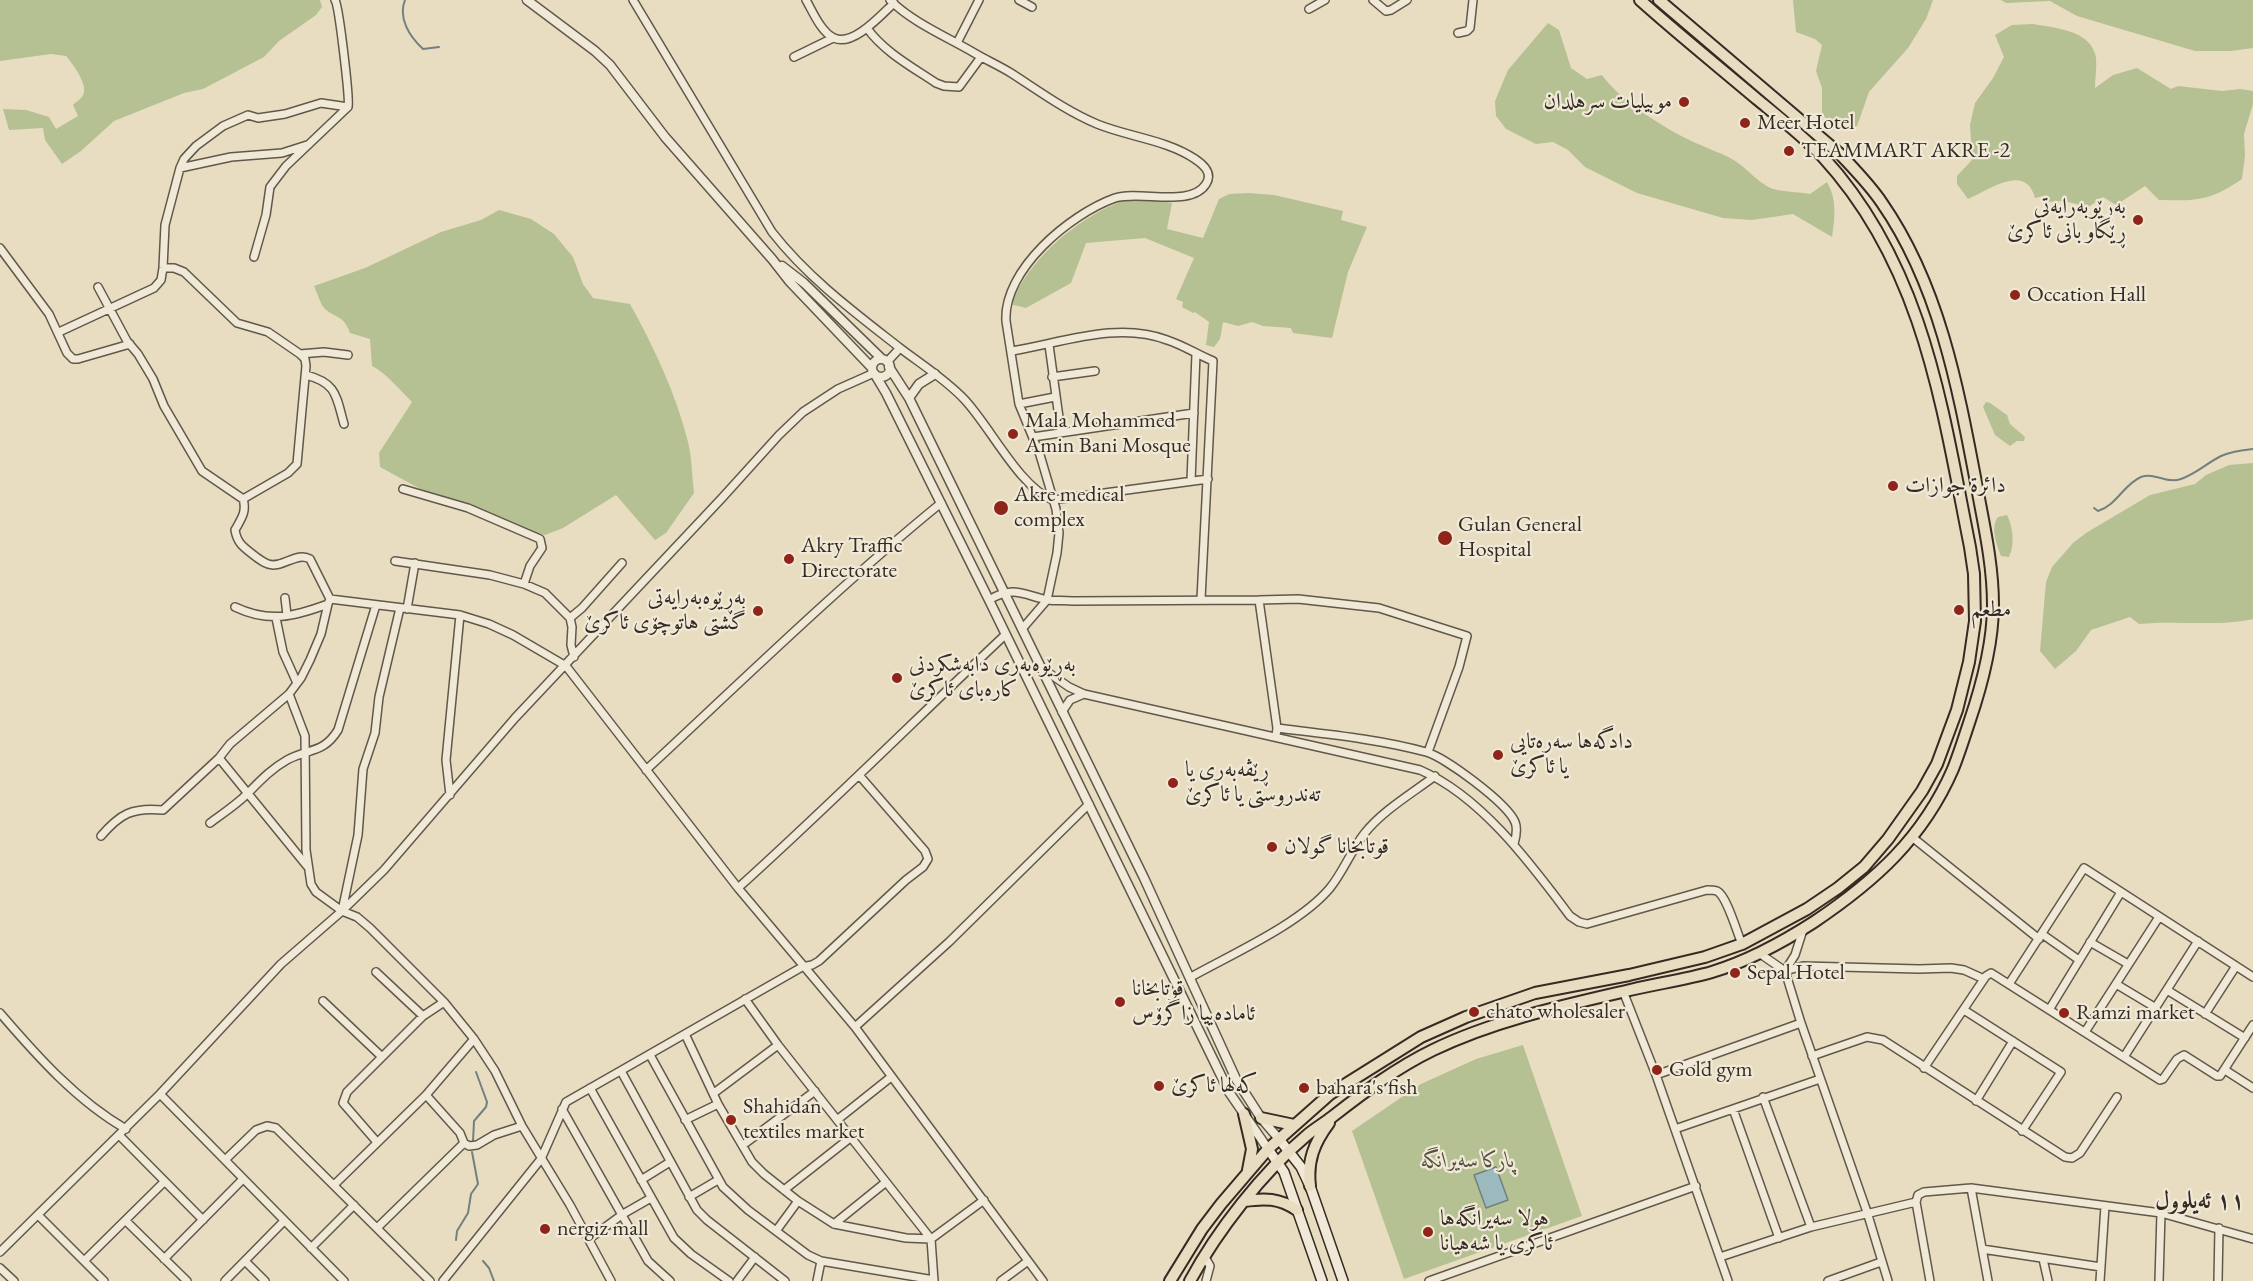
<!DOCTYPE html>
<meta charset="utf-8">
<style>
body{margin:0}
canvas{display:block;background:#e8ddc1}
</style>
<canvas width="2253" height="1281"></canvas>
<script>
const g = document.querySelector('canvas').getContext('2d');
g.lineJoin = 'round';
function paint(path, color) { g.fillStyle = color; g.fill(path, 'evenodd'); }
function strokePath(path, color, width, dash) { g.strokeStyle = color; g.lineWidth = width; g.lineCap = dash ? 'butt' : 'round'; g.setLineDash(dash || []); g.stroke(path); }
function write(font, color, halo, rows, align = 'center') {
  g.font = font + ' "EB Garamond",Amiri,serif'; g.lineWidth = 4.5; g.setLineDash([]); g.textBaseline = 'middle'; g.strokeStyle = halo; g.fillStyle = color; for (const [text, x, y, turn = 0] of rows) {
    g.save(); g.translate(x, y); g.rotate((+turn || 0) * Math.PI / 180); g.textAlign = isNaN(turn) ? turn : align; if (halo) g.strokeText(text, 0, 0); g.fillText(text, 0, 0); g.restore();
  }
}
paint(new Path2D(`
 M0 0H320L322 7 316 15 279 41 264 57 203 89 184 93 114 121 81 151 62 164 45 140 43 128 9 130 3 109 26 110 49 117 56 129 78 116 73 105C76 102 81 99 83 95 89 85 72 63 66 56L51 54 0 61Z
 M1793 0H1933L1926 19 1908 48 1869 92 1857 126 1850 128 1831 125 1822 113V88L1816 71 1822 45 1815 39 1796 32Z
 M2001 0H2253V48L2231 51H2195L2077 16 2050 1 2006 3Z
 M1548 23 1559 30 1571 68 1587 79 1602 75C1620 101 1672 134 1703 146 1713 151 1722 153 1732 159 1745 166 1760 185 1773 189 1785 192 1798 192 1810 194L1827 182C1837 199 1835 217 1832 237L1793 214 1752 220 1723 218 1637 193 1585 167 1568 150 1553 142 1536 144 1506 129 1496 116 1495 101 1508 70Z
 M2033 24C2055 28 2092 30 2096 58 2097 68 2095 78 2095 88L2113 75 2137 68 2171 89 2178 86 2222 91 2240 89 2253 91V104L2244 134 2245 156 2242 179C2210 201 2197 201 2159 200L2145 186 2116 205 2103 197 2087 208C2073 202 2064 200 2048 202L2044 196 2035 198C2026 163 1991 189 1968 199L1957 184V176L1972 160 1970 125 1975 103 1993 78 2004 57 1995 35 2012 25Z
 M1248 193 1274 195 1343 211 1341 220 1367 227 1348 272 1332 338 1293 333 1291 328 1263 326 1252 322 1238 326 1223 322 1220 339 1214 347 1206 345 1209 322 1195 312 1193 313 1182 307 1183 302 1176 299 1194 258 1145 238 1086 243 1071 283 1026 308 1010 304C1030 261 1066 228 1108 207 1114 205 1120 201 1125 199 1139 196 1158 201 1172 203L1167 229 1203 238 1219 199 1229 194Z
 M499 210 531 219 554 234 573 257 583 284 593 298 630 304C654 347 676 394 688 442 692 458 692 476 694 493L666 533 655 540 616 495 563 528 545 535 527 530 483 510 424 491 380 467 379 453 412 402C400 390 386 373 372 366L370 339 350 333C344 315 335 318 325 309 320 304 317 292 314 286L365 268 441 232 481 220Z
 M1986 402 1990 403 2007 415 2010 424 2025 437 2024 441H2017L2010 446 1995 435 1983 407Z
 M2253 463V619C2219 627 2176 620 2139 624L2130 617 2091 630 2076 651 2055 669 2040 651 2046 582 2052 567 2073 543 2086 533 2150 495 2195 484 2206 475 2229 465Z
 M2007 515C2013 527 2015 545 2009 557L2001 556C1997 545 1990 527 1998 517Z
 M1523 1045 1582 1216 1404 1279 1352 1131 1421 1084 1476 1059Z`), '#b5c193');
const water = new Path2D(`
 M1496 1167 1508 1200 1486 1208 1474 1175Z`);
paint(water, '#9cb9be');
strokePath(water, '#738080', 1.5);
strokePath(new Path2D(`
 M405 0C398 18 409 36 423 49L439 47
 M2094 508 2098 511C2116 506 2124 484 2141 477 2155 472 2166 484 2181 479 2196 474 2207 463 2221 456 2230 452 2243 450 2253 449
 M473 1141 474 1121 486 1107 487 1102 476 1072
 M456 1240 457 1231 468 1213 471 1194 478 1184 472 1152
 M483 1261 489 1268 494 1281`), '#738080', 2);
const minor = new Path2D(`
 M633 0 772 232C808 278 854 312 900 348 921 364 945 379 964 399 990 426 1019 487 1053 500L1208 479
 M806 0C813 12 821 32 834 38 853 47 881 15 894 3
 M890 0C912 22 945 36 971 51 984 59 998 65 1011 73 1039 91 1066 111 1097 124 1129 137 1167 140 1195 159 1204 165 1213 173 1206 184 1191 208 1140 190 1115 198 1070 214 1003 270 1006 321L1019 404 1040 455 1056 509 1059 533 1057 553 1047 600 1022 629
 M1019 0 1032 7
 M1373 0 1386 11 1391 10 1407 0
 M1309 9 1325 0
 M867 28C883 51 912 67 936 83L944 86 959 87 981 57
 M1458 33 1467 31 1470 28 1473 0
 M957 43 979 0
 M794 57 833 38
 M180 168 231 157 282 153 307 145
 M0 248 49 314 67 353 73 359H78L130 344
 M254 257 266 215 270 187 286 166 348 107C350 100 339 6 335 0
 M163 268H174L184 272 237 323 268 332 300 354 305 359 306 366 297 464 288 473 243 499
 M98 287 127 341 138 354 153 379 164 406 202 471 243 499C247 512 241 519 235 530 237 542 242 546 251 553 256 557 262 562 268 564 282 569 297 551 310 559L330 599
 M59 332 154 288 161 280 163 268 165 225 180 168 184 159 196 146 223 126 248 115 258 118 285 114 321 103 348 107
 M1049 345 1061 432
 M1012 351C1062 343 1117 321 1167 340 1183 345 1198 355 1213 361L1201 599
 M300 354 324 352 348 355
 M887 362 900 348
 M306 375C337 383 336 396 344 424
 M1052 377 1095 371
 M1019 404 1055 397
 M1033 437 1194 413
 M1191 481 1196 354
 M403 489 468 508 540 539 542 548 530 566 524 584
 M395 561 490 575 524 584 545 593 570 618 572 627 571 645 574 657
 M285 598 287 615
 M989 600C1014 585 1023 595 1048 600 1056 601 1064 600 1072 601L1259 600 1277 728 1276 736
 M1259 600 1298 599 1379 608 1467 636 1459 667 1428 752
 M235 607C269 623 293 617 328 604L330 599 460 615 489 624 513 635 566 666 738 888 855 1027 1043 1281
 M400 608 379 697 375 733 363 769 358 835 342 911 357 917 370 928 444 1002 474 1039 495 1071 522 1126 570 1205 611 1281
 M407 609 415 563
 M276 618 283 652 297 683
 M570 618 582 608 622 563
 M1043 669 1069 687 1084 694 1420 770C1481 796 1531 864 1570 916L1579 922 1587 924 1707 890C1710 890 1714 890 1717 891 1727 896 1737 933 1742 944
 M289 694 305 736 306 850 311 884 316 892 342 911
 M1062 712 1070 700 1084 694
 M1277 728C1325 734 1379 739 1426 752 1445 757 1507 803 1515 822 1518 829 1516 837 1514 844
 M219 758 307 866
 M646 770C743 680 838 587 941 503
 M450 795 446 760 460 615
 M210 823C222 814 236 805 247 794 260 781 271 769 287 760 309 748 323 754 338 730L376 605
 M101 836C120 814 132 807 163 810L219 758 230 744 289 694 301 678 310 660 321 634 328 604
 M1912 837 2039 939
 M738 888C829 806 916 719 1005 635
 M2042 934 2079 960
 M2090 942 2128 964
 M1759 953 1785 971 1801 1023 1867 1212 1888 1281
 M1785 971 1803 966 1919 969 1951 968 1964 970 1984 979
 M1785 971 1795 955 1803 930
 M376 972 423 1016
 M1191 977C1232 954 1300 924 1330 888 1343 872 1351 851 1364 834 1382 811 1411 794 1435 776
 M2009 984 2084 868 2253 977
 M2116 984 2156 1008
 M2167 990 2245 1038
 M1623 991 1656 1075 1728 1281
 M745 999 778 1045 931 1239 934 1281
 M323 1001 381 1056
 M1964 1010 2061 1072 2022 1131
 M2049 1010 2121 892
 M0 1013C37 1056 77 1101 126 1129
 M2205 1014 2236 966
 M855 1027 949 942 1089 804
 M2085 1032 2159 917
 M685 1034 718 1104 752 1162 764 1174 798 1201 834 1224 906 1238 931 1239 984 1200
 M650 1055 723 1187 748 1210 808 1255 821 1261 934 1280
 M1812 1056 1867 1037 1883 1040 2065 1157 2072 1158 2080 1153 2117 1097
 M2124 1057 2198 941
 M1924 1068 1986 976 1991 973 2160 1080 2163 1079 2177 1059 2184 1055 2217 1076H2220L2253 1025
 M2225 1070 2253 1088
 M621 1071 697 1210 707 1220 785 1281
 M1656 1075 1801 1023
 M590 1088 674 1238 691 1254 729 1281
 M714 1093 778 1045
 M160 1094 344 1281
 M426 1095 460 1133 464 1143 469 1146 477 1145 494 1135 522 1126
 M1763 1097 1811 1227
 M1976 1101 2013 1041
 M562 1109 648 1261 670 1281
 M1733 1109 1779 1238
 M685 1120 718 1104
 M837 1120 891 1077
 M1675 1129 1820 1079
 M119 1135 203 1220
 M376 1141 343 1103 347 1092 423 1016 444 1002
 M743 1145 815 1091
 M225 1160 256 1130 267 1126 276 1128 430 1281
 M641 1180 670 1162
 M334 1185 426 1095 474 1039
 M1971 1188 1988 1281
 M784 1190 850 1138
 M689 1197 718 1180
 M38 1215 104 1281
 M126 1221 187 1281
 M834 1224 886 1182
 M377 1228 464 1143
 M776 1231 798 1201
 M589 1239 623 1214 651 1198
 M311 1248 354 1205
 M1982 1249 2101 1267
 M0 1252 160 1094 281 964 342 911 384 870 515 718 722 498 779 435 803 412 838 389 874 373
 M1205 1257 1210 1266 1206 1281
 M1720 1257 1811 1227 1916 1202
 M164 1259 243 1179
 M2043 1259 2048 1281
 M84 1261 164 1182
 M245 1261 265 1281
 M0 1268 14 1281
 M225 1281 284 1221
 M443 1281 541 1159 566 1102 802 967 812 965 819 961 906 880 923 867 928 859 925 851 859 775
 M737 1281 755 1257
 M817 1281 821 1261
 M1001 1281 1028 1261
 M1429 1281 1696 1186
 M1828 1281 1881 1262
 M1930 1281 1916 1202 1918 1195 1924 1192 1971 1188 2161 1213 2253 1239
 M2100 1281 2105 1206
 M2159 1281 2161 1213
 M2218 1281 2219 1228`);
const tertiary = new Path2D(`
 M527 0 595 51 610 65 665 137 772 259 790 282 872 368
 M782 266 804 283 882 359
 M872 368a9 9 0 1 1 18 0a9 9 0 1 1-18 0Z
 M889 367 909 398 1144 878 1236 1079 1261 1118 1279 1139
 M874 373 886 393 989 600 1229 1092 1268 1149
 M909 398 919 384 935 374`);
const secondary = new Path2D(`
 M1279 1139 1301 1167 1310 1186 1343 1281
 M1268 1149 1284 1172 1322 1281`);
const trunk = new Path2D(`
 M1244 1114 1252 1149 1248 1170
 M1261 1118 1294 1125
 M1310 1186C1307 1161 1314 1143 1329 1123
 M1244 1201C1265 1198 1279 1198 1297 1210
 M1170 1281 1202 1229 1221 1204 1268 1149 1330 1094 1421 1037 1466 1017 1535 993 1629 975 1705 957 1742 944 1807 909 1838 888 1864 867 1888 839 1922 791 1937 764 1957 710 1969 662 1975 621 1974 574 1970 547C1942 407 1924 267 1823 157 1803 136 1780 118 1758 100 1719 67 1678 34 1640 0
 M1190 1281C1217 1231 1262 1173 1306 1136 1314 1129 1323 1124 1332 1117 1364 1092 1396 1068 1433 1050 1493 1021 1561 1006 1626 991 1654 984 1684 980 1712 972 1748 961 1783 942 1814 922 1875 881 1923 838 1953 769 1959 754 1964 738 1969 723 1982 685 1993 645 1993 605 1993 567 1985 530 1978 493 1959 393 1941 288 1882 203 1870 185 1855 170 1840 154L1659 0`);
strokePath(minor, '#62584a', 10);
strokePath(tertiary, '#62584a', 11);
strokePath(secondary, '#352b23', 12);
strokePath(trunk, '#352b23', 14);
strokePath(minor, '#f0e9d7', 7);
strokePath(tertiary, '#f0e9d7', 8);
strokePath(secondary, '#f0e9d7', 9);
strokePath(trunk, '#e8ddc1', 10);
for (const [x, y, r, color] of [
 [1684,102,6,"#8f2418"],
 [1745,123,6,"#8f2418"],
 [1789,151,6,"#8f2418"],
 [2138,220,6,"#8f2418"],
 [2015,295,6,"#8f2418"],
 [1013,434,6,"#8f2418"],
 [1893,486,6,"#8f2418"],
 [1001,508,8,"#8f2418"],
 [1445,538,8,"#8f2418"],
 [789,559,6,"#8f2418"],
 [1959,610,6,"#8f2418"],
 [758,611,6,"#8f2418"],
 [897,678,6,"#8f2418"],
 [1498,755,6,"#8f2418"],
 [1173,783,6,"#8f2418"],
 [1272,847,6,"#8f2418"],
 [1735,973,6,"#8f2418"],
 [1120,1002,6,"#8f2418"],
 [1474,1012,6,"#8f2418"],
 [2064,1013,6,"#8f2418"],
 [1657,1070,6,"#8f2418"],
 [1159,1086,6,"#8f2418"],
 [1304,1088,6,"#8f2418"],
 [731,1120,6,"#8f2418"],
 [545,1229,6,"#8f2418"],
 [1428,1232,6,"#8f2418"]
]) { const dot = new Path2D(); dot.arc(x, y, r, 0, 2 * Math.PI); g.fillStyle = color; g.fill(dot); strokePath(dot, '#f0e9d7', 2); }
write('22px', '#352b23', '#f0e9d7', [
 ["موبيليات سرهلدان",1672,102,"right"],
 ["Meer Hotel",1757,123],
 ["TEAMMART AKRE -2",1801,151],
 ["بەڕێوبەرایەتی",2126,207,"right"],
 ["ڕێگاو بانی ئاکرێ",2126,232,"right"],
 ["Occation Hall",2027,295],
 ["Mala Mohammed",1025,421],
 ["Amin Bani Mosque",1025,446],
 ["دائرة جوازات",1905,486],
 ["Akre medical",1014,495],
 ["complex",1014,520],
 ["Gulan General",1458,525],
 ["Hospital",1458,550],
 ["Akry Traffic",801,546],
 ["Directorate",801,571],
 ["بەڕێوەبەرایەتی",746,598,"right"],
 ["گشتی هاتوچۆی ئاکرێ",746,623,"right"],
 ["مطعم",1971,610],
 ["بەڕێوەبەری دابەشکردنی",909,665],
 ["کارەبای ئاکرێ",909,690],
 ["دادگەها سەرەتایی",1510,742],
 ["یا ئاکرێ",1510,767],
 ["ڕێڤەبەری یا",1185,770],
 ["تەندروستی یا ئاکرێ",1185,795],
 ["قوتابخانا گولان",1284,847],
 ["Sepal Hotel",1747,973],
 ["قوتابخانا",1132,989],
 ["ئامادەییا زاگرۆس",1132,1014],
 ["chato wholesaler",1486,1012],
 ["Ramzi market",2076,1013],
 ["Gold gym",1669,1070],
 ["کەلها ئاکرێ",1171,1086],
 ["bahara's fish",1316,1088],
 ["Shahidan",743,1107],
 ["textiles market",743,1132],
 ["هولا سەیرانگەها",1440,1219],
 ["ئاکری یا شەهیانا",1440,1244],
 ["nergiz mall",557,1229]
], 'left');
write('italic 22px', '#55503f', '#f0e9d7', [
 ["پارکا سەیرانگه",1468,1161]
]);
write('bold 24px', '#352b23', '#f0e9d7', [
 ["١١ ئەیلوول",2200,1201]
]);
</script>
